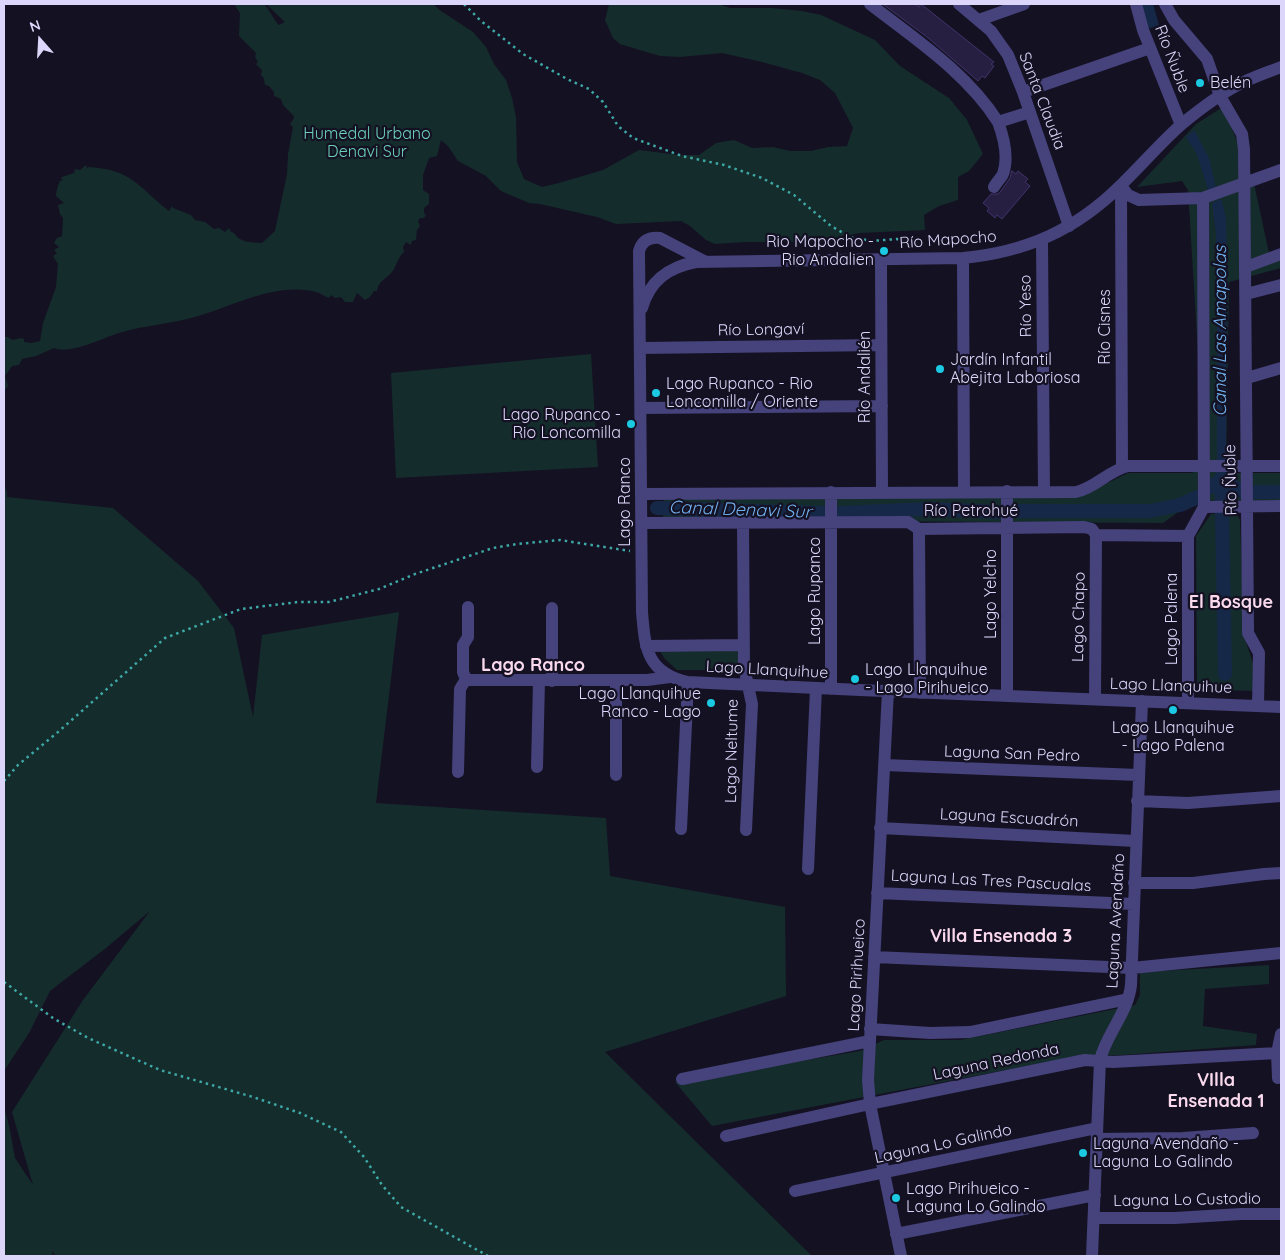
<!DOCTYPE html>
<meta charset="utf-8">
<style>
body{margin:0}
#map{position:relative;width:1285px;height:1260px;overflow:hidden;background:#141123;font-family:Quicksand,sans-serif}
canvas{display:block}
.frame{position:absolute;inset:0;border:5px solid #dcd7fa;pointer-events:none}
.north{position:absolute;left:15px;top:15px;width:50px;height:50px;-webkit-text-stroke:4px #141123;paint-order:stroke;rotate:341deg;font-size:14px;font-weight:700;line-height:20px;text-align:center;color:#dcd7fa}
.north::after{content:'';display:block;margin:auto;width:18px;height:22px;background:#dcd7fa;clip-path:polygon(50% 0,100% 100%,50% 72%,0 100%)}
</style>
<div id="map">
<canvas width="1285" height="1260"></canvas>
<div class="frame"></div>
<div class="north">N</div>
</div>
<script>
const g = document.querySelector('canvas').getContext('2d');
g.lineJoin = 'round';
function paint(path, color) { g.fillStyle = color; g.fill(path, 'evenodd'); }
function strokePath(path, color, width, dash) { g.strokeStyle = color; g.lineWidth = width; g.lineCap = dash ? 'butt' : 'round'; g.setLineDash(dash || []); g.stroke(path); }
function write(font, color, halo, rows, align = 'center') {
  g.font = font + ' Quicksand,sans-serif'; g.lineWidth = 4.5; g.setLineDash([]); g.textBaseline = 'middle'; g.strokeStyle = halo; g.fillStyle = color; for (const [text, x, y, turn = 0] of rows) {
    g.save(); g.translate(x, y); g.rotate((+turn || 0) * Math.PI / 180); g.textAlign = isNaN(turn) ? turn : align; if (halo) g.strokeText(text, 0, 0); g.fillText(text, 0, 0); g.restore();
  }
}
paint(new Path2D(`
 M234 4H264C269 9 275 22 279 25L285 22 266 4H433L441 11 473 32 486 47 494 64 506 80 512 98 516 117 517 162 524 179 542 187 559 183 603 170 639 150 679 155H699L716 143 734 140 752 148 773 147 790 151H811L828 147 847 146 853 128 835 93 820 80 802 73 762 62 722 53 680 57 660 56 620 44 613 38 605 20 609 4H718L730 8H772L802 11 821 15 875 40 900 66 949 98 967 120 983 154 969 171 958 177V200L939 206 924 215 925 230 859 233 819 242H745L715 244 706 240 690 226 681 221 616 224 597 217 540 204 529 203 501 191 486 176 458 161 448 146 441 140 437 156 429 158 423 175V190L429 194V204L424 208V213L426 215 424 218H420L418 221 420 226 417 230 416 240 412 241 411 245 406 242 403 247 404 252C399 256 397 263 394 269 388 279 379 279 377 291H374L370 297 365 300 357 293 353 302H345L341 297 335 298 331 295 329 298C324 296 320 293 316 292 276 282 236 305 198 316 172 324 145 325 119 333 103 338 69 355 54 348L36 356 22 359 19 365 12 366 5 376 8 386 4 391V337H8L12 340 21 338 24 339V342L32 343 40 341 43 323 56 287 58 264 53 256 57 253 54 250 59 247 54 243 57 238 62 236 63 218 60 214 58 205 64 203 56 196C56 190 58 186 60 181L63 180 61 178 62 177 74 173 75 169 80 170 86 165 87 168 89 167C133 170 137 186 169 211L172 206 173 208 191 215 195 220 205 222 214 229 219 228 225 232 229 228 231 232 234 233C240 243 251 242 262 243L275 231 287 174 288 154 293 127 290 124 293 120 294 116 283 105 281 99 274 96V92L269 86 265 85 264 78 261 75 262 70 256 64 258 62 255 57 256 53 239 36 240 13Z
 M1223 107 1253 179 1269 253 1281 249V268L1229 282 1226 473H1281V500L1177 501V513L1163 523 663 520 664 498 1083 495 1128 473H1192L1205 466 1188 190 1182 181 1137 187 1196 124Z
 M591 354 598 467 396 478 391 373Z
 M4 485 7 492V497L113 508 198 581 234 628 253 717 262 635 399 612 376 803 606 818 610 876 785 907 786 996 605 1052 812 1256H55L53 1251 52 1256H4V1108L9 1125 15 1158 33 1185 12 1112 83 1000 150 911 106 948 50 991 29 1033 4 1071Z
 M1236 512 1240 520 1244 636 1254 666 1253 691 1197 689 1196 536 1211 514Z
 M737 649 741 670H677L665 659 659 650Z
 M1269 965V984L1205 989 1203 1026 1257 1034 1256 1045 1123 1055 1074 1057 712 1126 675 1082 860 1051 884 1040H960L1135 1005 1140 995V972Z`), '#152c2c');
paint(new Path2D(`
 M1141 4H1153L1159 25 1148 29Z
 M1194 130 1209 158 1216 188 1208 190 1197 154 1186 137Z
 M1221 199 1226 217 1227 271 1226 461H1217V284L1216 233 1212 203Z`), '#162848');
strokePath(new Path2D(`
 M1222 475V501
 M1211 487 1222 480 1240 490
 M1256 492H1281
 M657 508 824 513
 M1014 511H1150L1180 505 1198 497
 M840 513 927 509 1000 512
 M1222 513 1225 674`), '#162848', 14);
const building = new Path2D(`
 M883 4H915L919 7 921 4 994 62 991 64 994 66 985 78 982 76 978 81 927 37Z
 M1012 171 1016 174 1018 171 1028 179 1025 182 1030 186 1002 219 997 215 995 218 987 211 989 208 983 203 991 194H998L1001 191 1010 178Z`);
paint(building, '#271f41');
strokePath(building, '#40346b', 1);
strokePath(new Path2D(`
 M464 4 481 21 523 54 567 79 589 89 603 102 618 126 633 138 682 156 724 165 762 178 794 195 831 226 850 237 871 241 897 239 910 245
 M4 781 18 765 58 732 165 638 241 609 298 602H329L379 589 415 574 493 548 517 544 560 540 630 551
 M4 982 53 1018 88 1038 160 1070 253 1097 300 1113 341 1132 364 1157 382 1185 401 1207 488 1256`), '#3da8a5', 2.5, [2.5, 4]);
strokePath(new Path2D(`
 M870 4C915 39 967 73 998 122L1030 112
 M959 4 991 31 1008 55 1023 92 1069 226
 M1136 4 1143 30 1181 125
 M1165 4 1174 20 1207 59 1220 96 1242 134 1244 149 1248 627V633L1259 653 1258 706
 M979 20 1024 4
 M1023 92 1150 48
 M1121 186 1122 467
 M1121 186 1128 195 1139 200 1203 198 1281 170
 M994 187C996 183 1001 178 1003 174 1009 157 1004 138 998 122
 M1042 240 1044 491
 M963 258 964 492
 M881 261 882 492
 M706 262 660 238C649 237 642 241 639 251L642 612C645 647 646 673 688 682L860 690 1281 707
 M1246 267 1281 254
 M1246 294 1281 285
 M642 308C650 280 669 267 696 262L963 258C1026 252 1076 230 1121 185 1142 165 1161 142 1183 123 1199 110 1217 96 1236 86 1250 78 1266 73 1281 67
 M640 348 881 345
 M1247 378 1281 368
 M641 408 882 406
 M641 494 1076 492C1095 488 1108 471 1128 466H1281
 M1204 507 1281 506
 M641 523 908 522 919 529 1084 527 1092 529 1096 535 1188 536
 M743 523 744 667 752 704 746 830
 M919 529 920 693
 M468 607V637L463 645V672L465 677 468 680H647L670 677
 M646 646 744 645
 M616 680V775
 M552 681V608
 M831 689V492
 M888 691 870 1041 868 1080 870 1104 901 1256
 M1007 696V491
 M1095 699 1096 535
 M1188 703V536L1204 507 1203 198
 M884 765 1138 775
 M537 767 539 681
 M458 772 460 689 466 679
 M1137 801 1188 803 1281 796
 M880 828 1136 841
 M681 829 688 682
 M808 869 816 688
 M1134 883H1193L1264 874 1281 873
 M877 893 1134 904
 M874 957 1132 968 1281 953
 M870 1029 930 1033 970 1032 1128 999
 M1278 1078 1277 1053 1281 1034
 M682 1079 870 1041
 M726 1136 870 1104 1085 1060 1113 1062 1277 1053
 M1097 1139 1183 1138 1253 1133
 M795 1191 1097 1128
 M1094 1218H1175L1241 1214H1281
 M896 1234 1095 1195
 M1092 1256 1100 1060C1106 1034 1128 1013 1131 985L1142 701`), '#45427c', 12);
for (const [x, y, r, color] of [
 [1200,83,5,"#1bc9e2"],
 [884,251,5,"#1bc9e2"],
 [940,369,5,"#1bc9e2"],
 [656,393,5,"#1bc9e2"],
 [631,424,5,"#1bc9e2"],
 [855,679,5,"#1bc9e2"],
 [711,703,5,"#1bc9e2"],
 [1173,710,5,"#1bc9e2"],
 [1083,1153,5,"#1bc9e2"],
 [896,1198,5,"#1bc9e2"]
]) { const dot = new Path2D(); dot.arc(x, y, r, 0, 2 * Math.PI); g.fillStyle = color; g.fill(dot); strokePath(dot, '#141123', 2); }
write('16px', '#dcd7fa', '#141123', [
 ["Río Ñuble",1172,59,69],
 ["Santa Claudia",1042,101,69],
 ["Río Mapocho",948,240,-4],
 ["Río Yeso",1026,306,-91],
 ["Río Cisnes",1105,327,-90],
 ["Río Longaví",761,330,-1],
 ["Río Andalién",865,377,-90],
 ["Río Ñuble",1231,480,-91],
 ["Lago Ranco",625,502,-90],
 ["Río Petrohué",971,511],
 ["Lago Rupanco",815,591,-90],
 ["Lago Yelcho",991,594,-90],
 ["Lago Chapo",1079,617,-89],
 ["Lago Palena",1172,619,-90],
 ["Lago Llanquihue",767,670,3],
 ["Lago Llanquihue",1171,686,2],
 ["Lago Neltume",732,751,-89],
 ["Laguna San Pedro",1012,754,2],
 ["Laguna Escuadrón",1009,818,3],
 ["Laguna Las Tres Pascualas",991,881,3],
 ["Laguna Avendaño",1116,921,-87],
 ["Lago Pirihueico",857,975,-87],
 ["Laguna Redonda",996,1062,-12],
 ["Laguna Lo Galindo",943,1144,-12],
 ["Laguna Lo Custodio",1187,1200,-1]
]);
write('16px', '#dcd7fa', '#141123', [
 ["Belén",1210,83],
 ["Rio Mapocho -",874,242,"right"],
 ["Rio Andalien",874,260,"right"],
 ["Jardín Infantil",950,360],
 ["Abejita Laboriosa",950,378],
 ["Lago Rupanco - Rio",666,384],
 ["Loncomilla / Oriente",666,402],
 ["Lago Rupanco -",621,415,"right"],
 ["Rio Loncomilla",621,433,"right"],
 ["Lago Llanquihue",865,670],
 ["- Lago Pirihueico",865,688],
 ["Lago Llanquihue",701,694,"right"],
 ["Ranco - Lago",701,712,"right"],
 ["Lago Llanquihue",1173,728,"center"],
 ["- Lago Palena",1173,746,"center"],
 ["Laguna Avendaño -",1093,1144],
 ["Laguna Lo Galindo",1093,1162],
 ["Lago Pirihueico -",906,1189],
 ["Laguna Lo Galindo",906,1207]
], 'left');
write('16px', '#6cd2bb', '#141123', [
 ["Humedal Urbano",367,134],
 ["Denavi Sur",367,152]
]);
write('italic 18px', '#71b1ee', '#141123', [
 ["Canal Las Amapolas",1221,331,-90],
 ["Canal Denavi Sur",740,510,2]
]);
write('bold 18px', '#fad9ed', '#141123', [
 ["El Bosque",1231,603],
 ["Lago Ranco",533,666],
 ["Villa Ensenada 3",1001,937],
 ["VIlla",1216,1081],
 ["Ensenada 1",1216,1102]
]);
</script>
